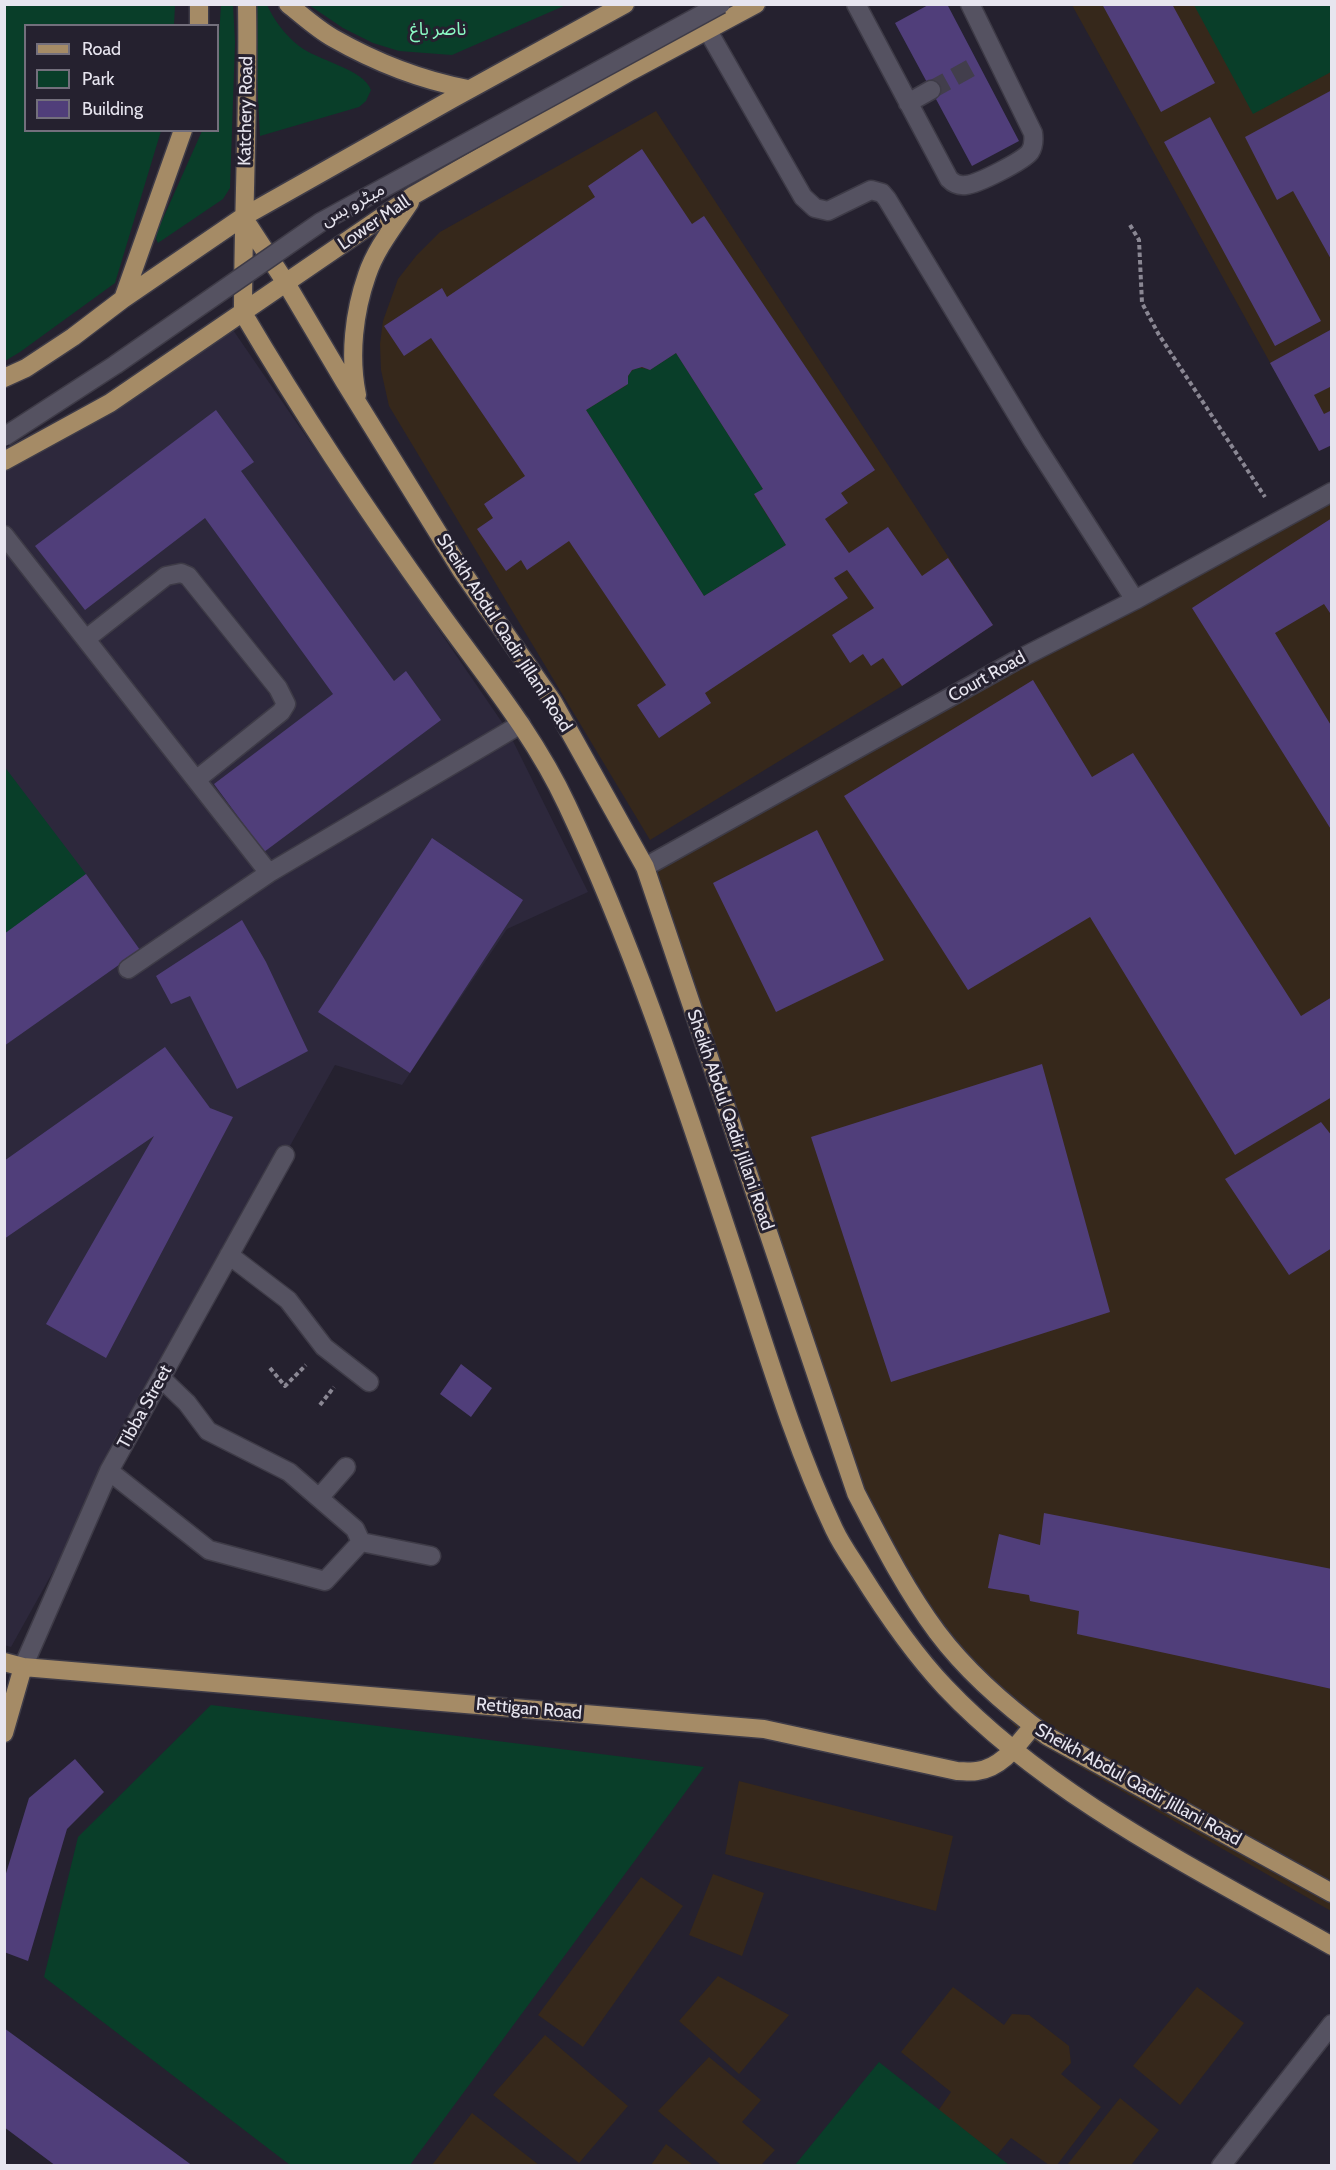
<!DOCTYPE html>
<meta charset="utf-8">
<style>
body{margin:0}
#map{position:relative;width:1336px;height:2170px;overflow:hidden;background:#25212f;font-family:Cabin,sans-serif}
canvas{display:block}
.frame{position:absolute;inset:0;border:6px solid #e7e5ef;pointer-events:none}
.legend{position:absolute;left:24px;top:24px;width:195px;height:108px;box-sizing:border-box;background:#25212f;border:2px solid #736f7c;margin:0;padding:8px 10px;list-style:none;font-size:18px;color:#e7e5ef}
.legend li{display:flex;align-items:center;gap:12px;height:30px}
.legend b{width:30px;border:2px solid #736f7c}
</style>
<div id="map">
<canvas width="1336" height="2170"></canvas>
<div class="frame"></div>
<ul class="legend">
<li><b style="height:8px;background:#a58b66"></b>Road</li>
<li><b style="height:16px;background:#093e29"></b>Park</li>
<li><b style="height:16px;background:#503e7a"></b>Building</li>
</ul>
</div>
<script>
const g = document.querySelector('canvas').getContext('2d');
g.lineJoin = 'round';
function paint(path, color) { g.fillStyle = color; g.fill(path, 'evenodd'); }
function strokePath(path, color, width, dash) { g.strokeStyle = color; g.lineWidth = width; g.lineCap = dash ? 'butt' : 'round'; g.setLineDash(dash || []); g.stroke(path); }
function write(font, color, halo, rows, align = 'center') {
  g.font = font + ' Cabin,"Noto Sans Arabic",sans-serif'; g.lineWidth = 6; g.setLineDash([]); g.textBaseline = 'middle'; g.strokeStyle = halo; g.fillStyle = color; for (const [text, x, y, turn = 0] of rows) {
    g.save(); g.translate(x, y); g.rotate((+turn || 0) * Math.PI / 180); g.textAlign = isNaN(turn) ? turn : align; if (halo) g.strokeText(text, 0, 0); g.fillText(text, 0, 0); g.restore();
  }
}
paint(new Path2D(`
 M231 327 508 731 588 892 507 929 402 1085 335 1065 11 1647 4 1645V462Z`), '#2d283c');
paint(new Path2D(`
 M1072 5H1331V445L1319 451Z
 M656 111 993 625 902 686 650 840 389 406 381 370 380 344 383 321 398 279 416 256 440 232Z
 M1331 489V1911L1024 1735 937 1648 867 1523 642 868Z
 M739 1781 953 1836 936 1911 725 1854Z
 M713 1874 764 1893 742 1956 689 1935Z
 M641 1877 683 1906 583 2047 538 2015Z
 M718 1976 789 2015 739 2074 679 2021Z
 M953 1987 1004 2025 1012 2014 1029 2015 1069 2046 1071 2063 1061 2074 1101 2107 1057 2165H1049L1011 2138 997 2155 938 2111 951 2092 901 2052Z
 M1197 1987 1244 2023 1180 2105 1133 2066Z
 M545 2035 628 2106 579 2163 493 2095Z
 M709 2057 761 2100 742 2122 775 2150 761 2165H721L658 2111Z
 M1120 2098 1159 2130 1131 2165H1067Z
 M472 2113 539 2165H432Z
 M666 2144 693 2165H651Z`), '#36281b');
paint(new Path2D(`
 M5 4 175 5 174 25 26 26V130L161 131 115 283 20 352 5 361Z
 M221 5H233L235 42 230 188 223 199 158 243 156 239 157 232 202 131 218 130V52Z
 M253 5H267C274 20 285 35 299 46 316 60 364 69 371 90L366 101 359 107 260 136Z
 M309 5H566L452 55 399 51 373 43 343 28Z
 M1194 5H1331V72L1253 114Z
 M676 353 763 489 754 495 786 545 704 596 586 410 627 385C627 369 637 365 650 370Z
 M4 766 86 874 5 934H4Z
 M211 1705 704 1767 410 2165H290L44 1977 78 1837Z
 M879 2062 1009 2165H795Z`), '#093e29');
paint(new Path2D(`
 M930 4H947L1019 141 972 166 895 23Z
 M1102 4H1172L1215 83 1161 112Z
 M1332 90V261L1293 191 1277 200 1245 137Z
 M1210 117 1321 321 1275 346 1164 142Z
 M642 149 692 224 704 216 875 470 841 493 848 503 825 519 849 553 888 527 922 576 948 558 993 625 902 686 883 658 871 666 863 654 850 663 832 635 874 608 847 570 834 578 848 598 705 693 711 703 659 738 637 705 666 685 569 541 527 570 521 560 506 571 477 529 493 518 484 504 525 476 431 338 404 356 384 326 442 288 447 297 595 197 588 186ZM676 353 763 489 754 494 786 545 704 596 586 410 628 384V376L632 370 642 367 650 370Z
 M1332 329V386L1314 395 1324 414 1332 410V445L1319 451 1270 363Z
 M216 410 254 462 241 471 394 681 406 671 441 720 264 852 214 784 333 694 205 518 85 610 35 546Z
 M1332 518V616L1324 604 1275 633 1332 727V831L1192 608Z
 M1033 680 1092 777 1133 753 1301 1016 1332 997V1097L1235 1155 1090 917 968 990 844 796Z
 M817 830 884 960 776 1012 713 883Z
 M432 838 523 900 410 1073 318 1012Z
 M86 874 140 950 4 1046V934Z
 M242 920 266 962 308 1051 237 1089 190 996 171 1004 156 976Z
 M165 1047 210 1108 233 1117 106 1358 46 1324 154 1136 4 1239V1161Z
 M1042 1064 1110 1312 891 1382 811 1137Z
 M1321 1122 1332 1136V1248L1289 1275 1225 1179Z
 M461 1364 492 1388 471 1417 440 1394Z
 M1044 1513 1332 1569V1689L1077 1634 1079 1611 1030 1601 1029 1595 988 1588 999 1534 1040 1545Z
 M75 1759 104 1792 67 1829 28 1961 4 1952V1880L29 1798Z
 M4 2028 193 2166H56L4 2127Z`), '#503e7a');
strokePath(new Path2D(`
 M931 90 978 64`), '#423e4c', 18, [18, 9]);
const minor = new Path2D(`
 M856 4 949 179C954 184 959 186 966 185 978 184 1023 161 1030 152 1034 146 1034 140 1033 133L970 4
 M708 31 803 197 815 208 828 211 871 190 882 193 887 199 1033 441 1135 600
 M908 103 931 90
 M4 535 269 873
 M86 639 166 576 181 573 188 576 278 688 286 704 281 712 196 780
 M645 867 1015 661 1135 600 1332 492
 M128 969 269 873 521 724
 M229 1255 288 1300 324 1347 369 1382
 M161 1378 187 1403 208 1431 289 1472 319 1498 346 1467
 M109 1471 209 1550 325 1581 361 1542 431 1556
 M319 1498 355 1529 361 1542
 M23 1667 109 1471 285 1155
 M1221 2166 1332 2024`);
const major = new Path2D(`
 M199 4V26
 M288 4C303 16 317 29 333 38 375 62 421 80 468 89
 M243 217 286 283 344 381 461 570 553 702 645 867 856 1493C881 1541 905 1589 937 1632 967 1672 1006 1706 1047 1736L1332 1893
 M123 299 183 130
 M243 313C303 415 369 514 438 610 483 673 534 734 567 805 635 949 684 1101 734 1252 765 1345 792 1440 834 1529 841 1544 851 1558 860 1572 885 1612 912 1652 945 1687 1050 1798 1199 1870 1332 1946
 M243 313C243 210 249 107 247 4
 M4 378 26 368 73 337 123 299 243 217 452 99 625 4
 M357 395C349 356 354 312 367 275 376 248 395 225 410 202
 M4 461 110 403 414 195 631 71 756 4
 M4 1662 23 1667 764 1729 957 1771C963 1771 971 1772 977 1771 1002 1768 1018 1744 1033 1726
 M4 1733 23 1667`);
strokePath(minor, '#3e3b47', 21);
strokePath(major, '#3e3b47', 21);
strokePath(new Path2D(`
 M1130 225 1139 240 1142 303 1159 335 1265 497
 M270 1368 285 1386 306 1365
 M320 1405 334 1387`), '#8a8793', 4, [4.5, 3]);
strokePath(minor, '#555261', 18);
strokePath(major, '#a58b66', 18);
const minorBridge = new Path2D(`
 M4 437 115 365 321 222 721 4`);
strokePath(minorBridge, '#3e3b47', 21, []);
strokePath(minorBridge, '#555261', 18);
write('18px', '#8af9c3', '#25212f', [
 ["ناصر باغ",438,30]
]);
write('18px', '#e7e5ef', '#25212f', [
 ["Katchery Road",246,111,-89],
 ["میٹرو بس",353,205,-29],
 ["Lower Mall",374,223,-34],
 ["Sheikh Abdul Qadir Jillani Road",504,633,57],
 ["Court Road",987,677,-29],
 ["Sheikh Abdul Qadir Jillani Road",730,1120,71],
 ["Tibba Street",145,1407,-61],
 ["Rettigan Road",529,1709,5],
 ["Sheikh Abdul Qadir Jillani Road",1138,1785,29]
]);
</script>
